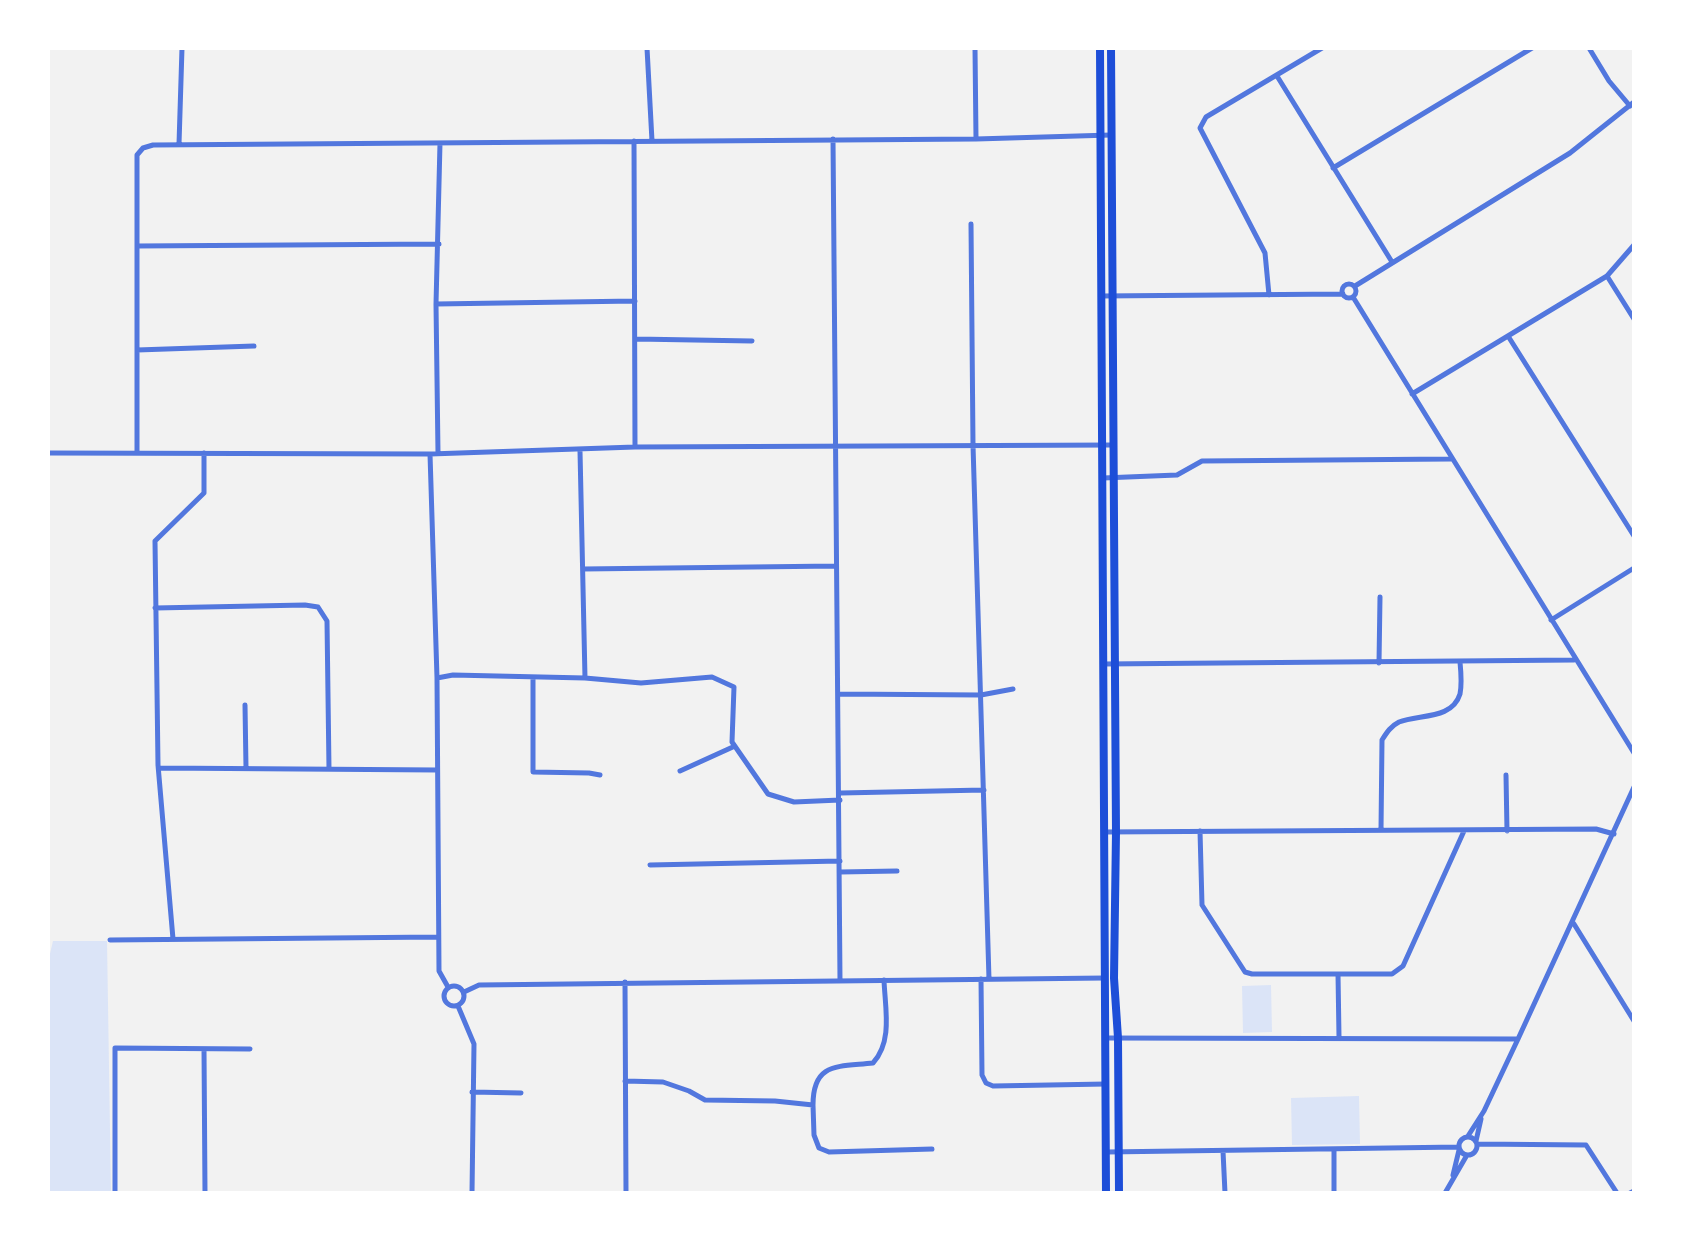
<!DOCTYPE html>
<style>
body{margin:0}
#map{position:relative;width:1682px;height:1241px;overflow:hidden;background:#f2f2f2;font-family:Barlow,sans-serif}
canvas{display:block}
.frame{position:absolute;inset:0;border:50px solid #fff;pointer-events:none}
</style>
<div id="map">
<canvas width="1682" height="1241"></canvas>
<div class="frame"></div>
</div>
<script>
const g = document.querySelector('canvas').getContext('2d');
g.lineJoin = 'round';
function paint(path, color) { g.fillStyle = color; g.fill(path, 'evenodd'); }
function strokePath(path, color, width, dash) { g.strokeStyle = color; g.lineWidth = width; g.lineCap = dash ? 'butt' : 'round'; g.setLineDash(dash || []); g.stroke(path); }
paint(new Path2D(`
 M53 941H107L111 1193H48V962Z
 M1271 985 1272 1032 1243 1033 1242 986Z
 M1359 1096 1360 1144 1292 1145 1291 1098Z`), '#dbe4f7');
strokePath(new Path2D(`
 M647 48 652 141
 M975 48 976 139
 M1589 48 1609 81 1630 106
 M1277 76 1392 262
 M833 139 840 980
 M634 141 635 447
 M179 144 182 48
 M1333 168 1532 48
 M971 224 973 445 989 979
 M137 246 439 244
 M1607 276 1634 319
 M1342 291a7 7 0 1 1 14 0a7 7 0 1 1-14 0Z
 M1355 286 1570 153 1634 102
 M1269 295 1265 253 1200 128 1206 117 1322 48
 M1101 296 1343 294
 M1353 297 1634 753
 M436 304 635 301
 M1508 336 1634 536
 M636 339 752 341
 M137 350 254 346
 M1412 394 1607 276 1634 245
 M580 451 585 678
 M48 453 430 454 635 447 1114 445
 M137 453V155L143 148 153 145 976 139 1111 135
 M438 453 436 304 440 143
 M430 454 437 678 439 971 448 987
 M1103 478 1177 475 1202 461 1451 459
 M583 569 836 566
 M155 608 305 605 318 607 327 621 329 769
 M1551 620 1634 568
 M1379 663 1380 597
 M1103 664 1574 660
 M533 677V772L589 773 600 775
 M437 678 453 675 585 678 641 683 712 677 734 687 732 742 768 794 794 802 840 800
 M838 694 981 695 1013 689
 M245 705 246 768
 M159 768 437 770
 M680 771 735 746
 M1506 775 1507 831
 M841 793 984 790
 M1381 830 1382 740C1387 732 1391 726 1399 722 1419 714 1452 720 1460 694 1462 684 1461 672 1460 662
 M1200 831 1202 905 1245 972 1252 974H1392L1403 966 1464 831
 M1104 832 1596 829 1614 834
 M650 865 840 861
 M840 872 897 871
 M1574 924 1634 1021
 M173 939 158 765 155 541 204 493V453
 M110 940 438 937
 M1338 974 1339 1037
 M981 979 982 1075 986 1083 993 1086 1106 1084
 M625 982 626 1193
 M444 996a10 10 0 1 1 20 0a10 10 0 1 1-20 0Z
 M464 992 479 985 1105 978
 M458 1006 474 1044 472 1193
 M1106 1038 1518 1039
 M204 1049 205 1193
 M625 1081 663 1082 689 1091 705 1100 775 1101 813 1105 814 1135 819 1148 829 1152 932 1149
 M472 1092 521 1093
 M813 1105C813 1062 838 1067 873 1063 893 1041 885 1008 884 980
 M1468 1136 1484 1111 1518 1039 1634 787
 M1459 1146a9 9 0 1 1 18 0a9 9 0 1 1-18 0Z
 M1476 1141 1481 1119
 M1477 1144 1586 1145 1617 1193
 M1334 1149V1193
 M1223 1151 1225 1193
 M1107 1152 1459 1147
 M1453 1175 1459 1150
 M115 1193V1048L250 1049
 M1445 1193 1467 1155
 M1630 1193 1634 1191`), '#5277de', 5);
strokePath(new Path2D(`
 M1100 48 1106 1193
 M1111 48 1116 832 1114 978 1118 1038 1119 1193`), '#1d4ed8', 8);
</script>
